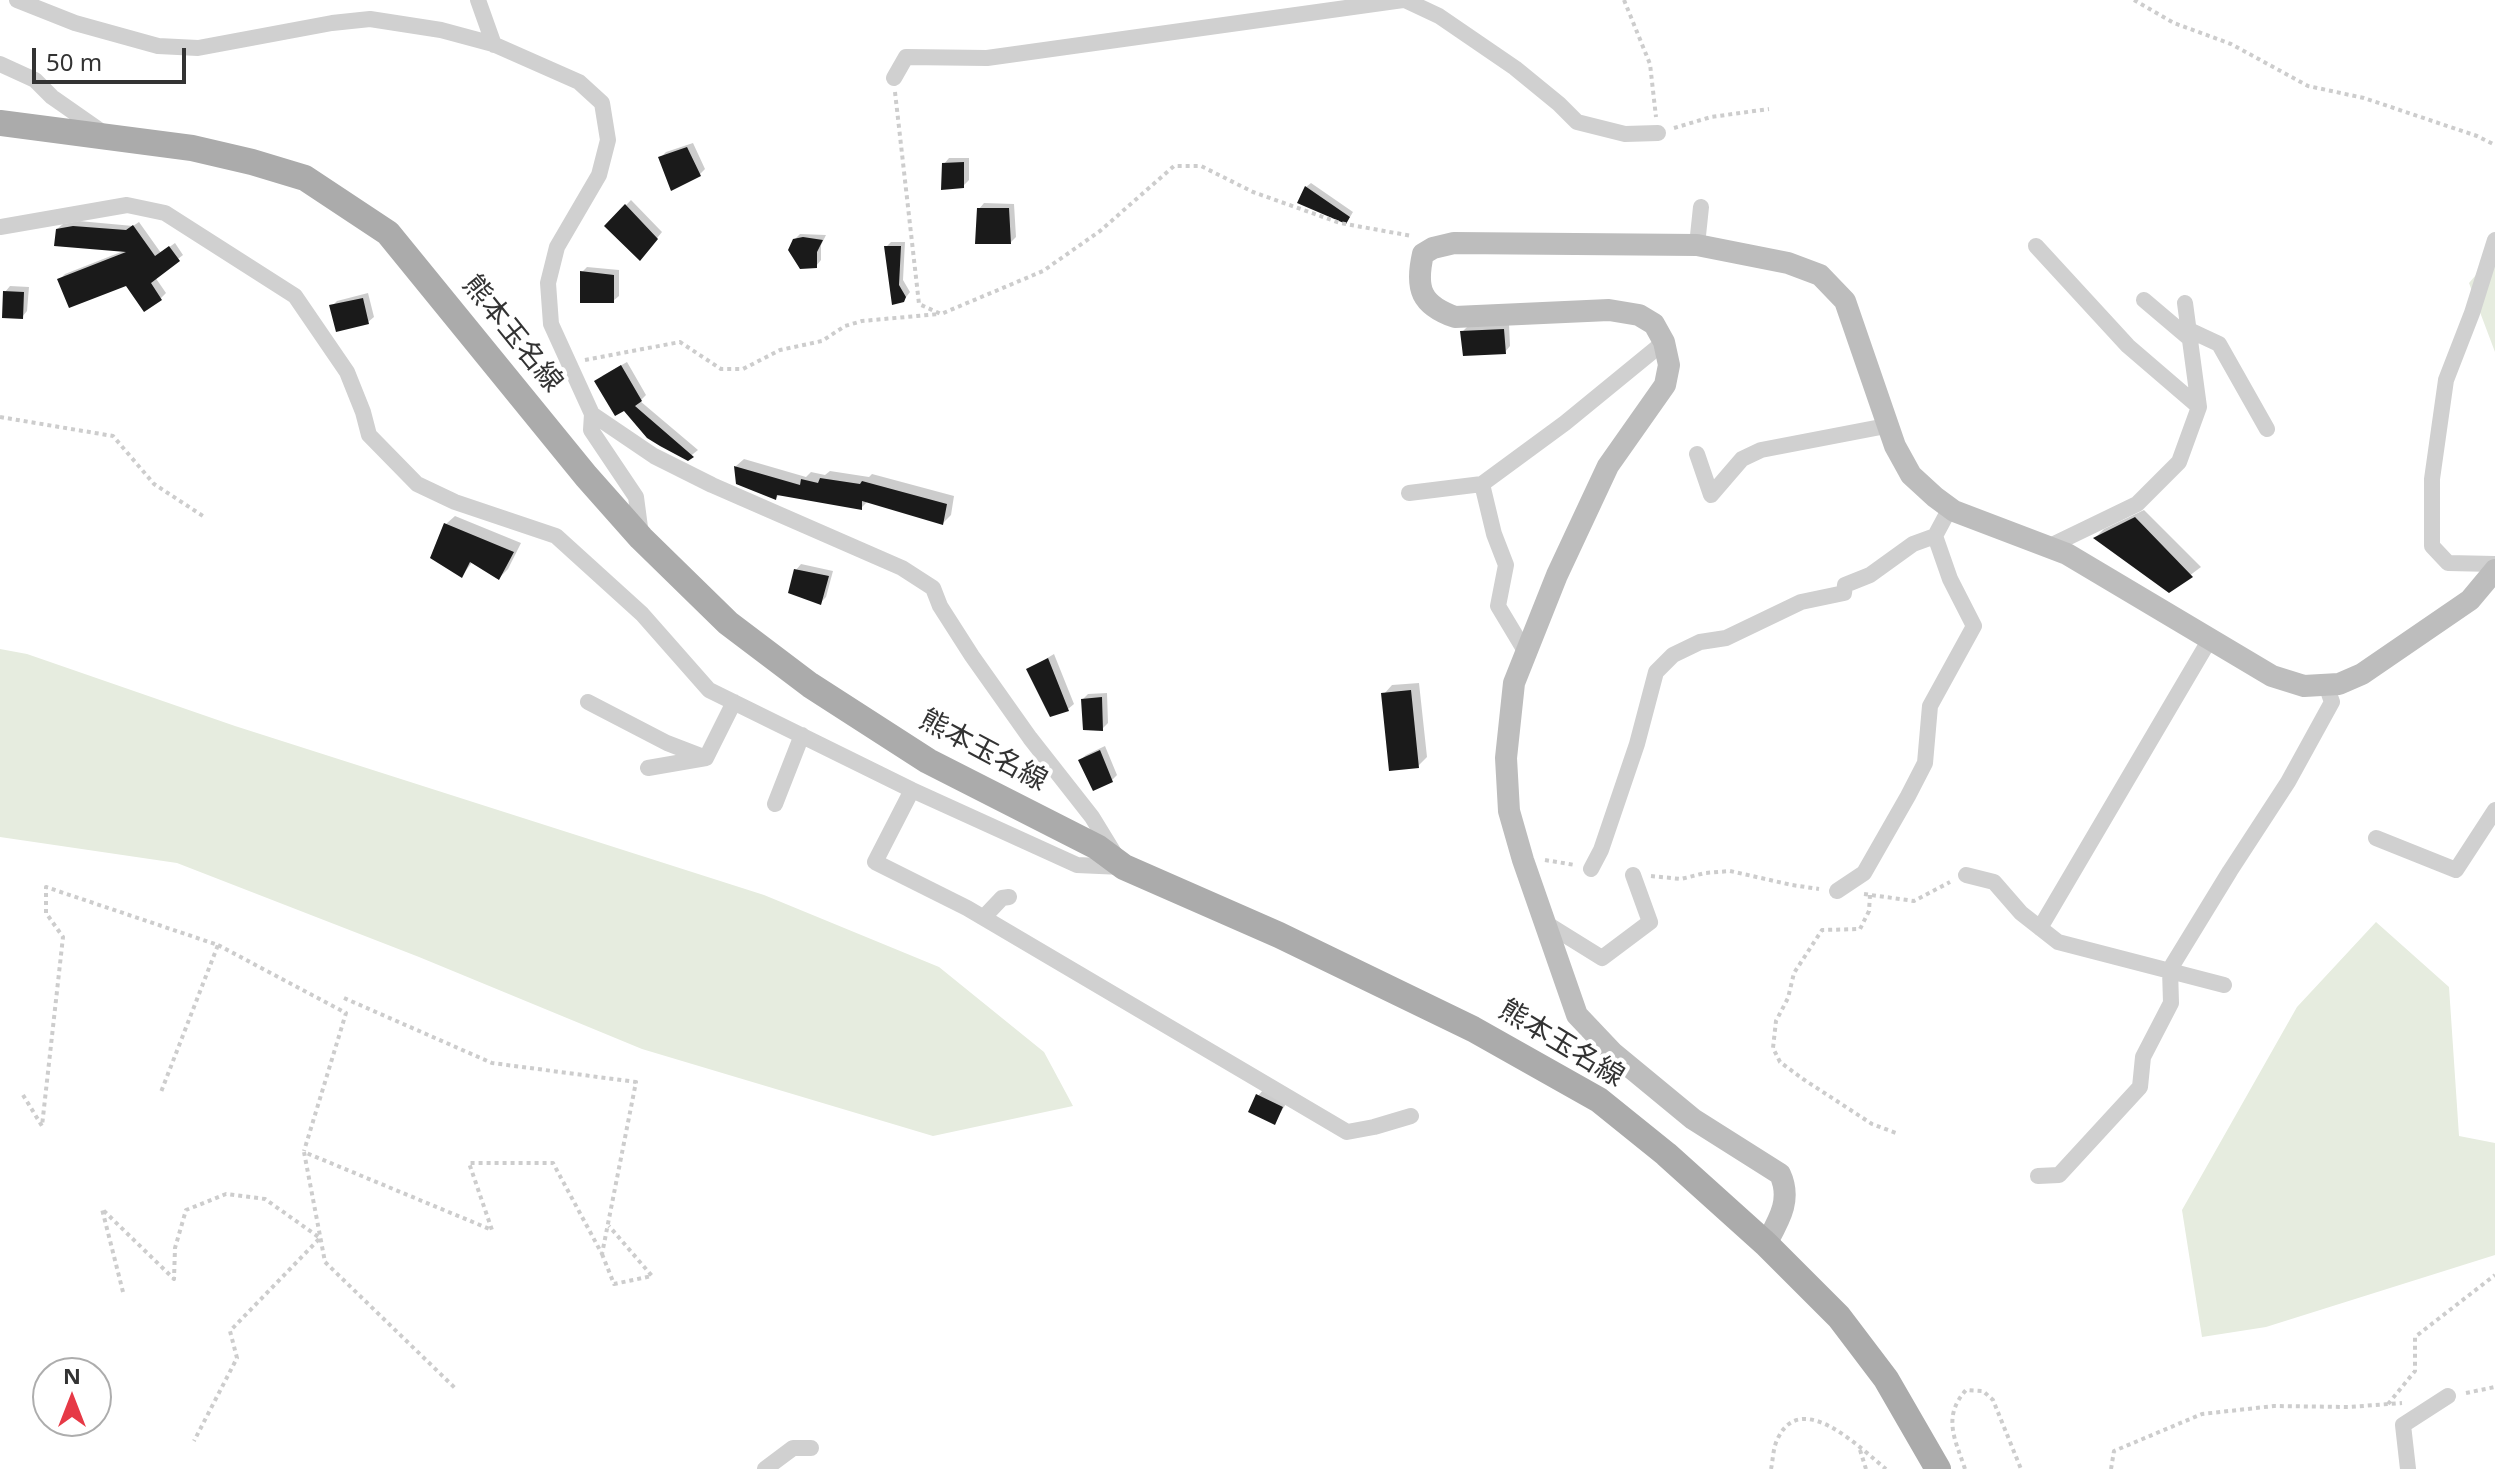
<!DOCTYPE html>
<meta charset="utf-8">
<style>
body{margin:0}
#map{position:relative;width:2495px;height:1469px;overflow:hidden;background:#fff;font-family:"Noto Sans",sans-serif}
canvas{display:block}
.north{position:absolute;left:32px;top:1357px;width:80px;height:80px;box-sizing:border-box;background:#fff;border:2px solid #adadad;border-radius:50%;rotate:0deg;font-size:22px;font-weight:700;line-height:32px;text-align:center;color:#333}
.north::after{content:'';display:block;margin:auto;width:28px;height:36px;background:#e63946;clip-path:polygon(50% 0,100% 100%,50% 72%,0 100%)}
.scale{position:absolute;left:32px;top:48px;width:154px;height:36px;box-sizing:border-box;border:4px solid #333;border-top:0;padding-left:10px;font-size:24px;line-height:28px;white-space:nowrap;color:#333;-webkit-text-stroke:6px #fff;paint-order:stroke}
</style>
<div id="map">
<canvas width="2495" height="1469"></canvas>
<div class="north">N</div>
<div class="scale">50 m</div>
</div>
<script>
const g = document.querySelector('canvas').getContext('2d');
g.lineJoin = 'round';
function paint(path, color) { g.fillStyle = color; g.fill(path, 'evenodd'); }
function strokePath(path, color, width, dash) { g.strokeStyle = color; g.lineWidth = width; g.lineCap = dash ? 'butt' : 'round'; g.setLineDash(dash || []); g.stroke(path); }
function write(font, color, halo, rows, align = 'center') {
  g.font = font + ' "Noto Sans","Noto Sans JP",sans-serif'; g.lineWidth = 8; g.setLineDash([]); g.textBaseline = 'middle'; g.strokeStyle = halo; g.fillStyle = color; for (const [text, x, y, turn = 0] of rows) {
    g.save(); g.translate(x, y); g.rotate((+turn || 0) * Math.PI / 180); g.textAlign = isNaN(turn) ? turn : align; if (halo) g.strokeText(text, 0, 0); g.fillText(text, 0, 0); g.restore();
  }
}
paint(new Path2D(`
 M2495 253V352L2469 283Z
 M0 649 27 654 235 726 764 895 939 967 1044 1052 1073 1106 933 1136 642 1049 419 957 177 863 0 837Z
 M2376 922 2449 987 2459 1136 2495 1143V1255L2266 1327 2202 1337 2182 1210 2297 1007Z`), '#e6ecdf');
paint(new Path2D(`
 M693 143 705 169 700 174 660 158 666 152Z
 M949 158H969V180L963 186 944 164Z
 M1311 183 1353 212 1350 217 1346 221 1306 187Z
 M631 200 662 232 645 253 606 226Z
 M984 203 1014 204 1016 237 1011 242 979 209Z
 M79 221 133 226 139 222 161 253 175 243 183 255 155 277 166 293 161 298 127 284 60 279 65 274 126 250 57 229 63 224Z
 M800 234 826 235 821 245V260L816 266 794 240Z
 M891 242H905L903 280 910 292 903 301 886 247Z
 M587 267 619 270V296L613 301 582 272Z
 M10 286 29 287 27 311 22 317 5 292Z
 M368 293 374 317 368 322 332 306 337 301Z
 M1509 324 1510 346 1505 352 1462 332 1468 326Z
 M627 362 646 395 640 401 698 450 688 458 602 376Z
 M744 459 806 477 811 472 825 475 830 471 869 477 872 474 954 496 951 515 943 523 868 501 861 508 781 493 776 498 738 482 736 466Z
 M2144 510 2201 567 2169 591 2096 537 2104 529Z
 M455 516 521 543 508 569 499 578 473 561 462 576 446 524Z
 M801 564 833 571 826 597 820 603 796 570Z
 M1054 654 1074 704 1068 709 1029 669Z
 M1419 683 1427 757 1418 766 1384 694 1392 685Z
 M1107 693 1108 723 1102 729 1083 699 1088 694Z
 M1105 746 1117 775 1112 780 1080 760 1086 755Z
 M1263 1090 1287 1102 1275 1122 1258 1096Z`), '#0003');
paint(new Path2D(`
 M687 147 701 176 671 191 658 157Z
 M964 162V188L941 190 942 163Z
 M1305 186 1350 217 1346 224 1297 203Z
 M625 204 658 239 640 261 604 226Z
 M977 208H1009L1011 244H975Z
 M133 225 155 256 169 246 180 261 151 283 162 300 144 312 126 286 69 308 57 279 126 252 54 246 56 229 73 226 126 230Z
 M803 237 823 240 817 252V268L800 269 788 250 793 239Z
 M884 246H901L899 285 906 297 904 302 892 305Z
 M580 271 614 275V303H580Z
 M3 291 24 292 23 319 2 318Z
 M363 298 369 324 336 332 329 305Z
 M1504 329 1506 354 1463 356 1460 331Z
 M621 365 642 401 635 406 694 457 688 461 660 446 647 438 624 411 615 416 594 381Z
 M734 466 800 485 801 479 818 483 820 478 860 484 862 481 947 504 943 525 862 501V510L777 495 776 500 736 484Z
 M2135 517 2193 577 2169 593 2093 538Z
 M444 523 514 552 499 580 470 562 462 578 430 558Z
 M794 569 829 576 821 605 788 593Z
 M1048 658 1069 711 1050 717 1026 669Z
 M1411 690 1419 768 1389 771 1381 693Z
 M1102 697 1103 731 1083 730 1081 699Z
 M1100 750 1113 782 1093 791 1078 760Z
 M1256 1094 1283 1107 1275 1125 1248 1112Z`), '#1a1a1a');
strokePath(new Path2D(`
 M1624 0 1650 64 1656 117
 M2134 0 2174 23 2231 44 2308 86 2364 98 2477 136 2495 145
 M895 92 919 304 941 314 1043 271 1100 231 1174 166H1201L1253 192 1340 223 1412 236
 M1674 128 1711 117 1769 109
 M585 360 680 342 721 369H743L780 350 822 341 845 326 862 321 939 314
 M0 417 113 436 154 484 206 518
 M1545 860 1575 865
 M1651 876 1681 879 1705 873 1730 871 1792 885 1819 889
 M1864 894 1914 901 1950 882
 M1870 895 1869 911 1860 929 1822 930 1794 973 1788 998 1776 1021 1773 1048 1780 1062 1803 1079 1872 1124 1896 1133
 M218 945 346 1013 304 1151
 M344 998 492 1063 636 1082 602 1254 553 1163H469L492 1230 304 1152 325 1262 456 1389
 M23 1095 42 1126 63 937 46 913V887L218 945 161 1092
 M602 1254 614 1284 652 1276 609 1226
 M123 1292 102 1209 174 1279 175 1248 186 1210 226 1194 265 1199 320 1238 230 1331 237 1358 194 1441
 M2466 1393 2495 1387
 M2388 1404 2415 1371V1337L2495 1275
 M1860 1450 1866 1469
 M1771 1469C1773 1460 1773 1447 1778 1438 1802 1388 1862 1450 1886 1469
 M1965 1469C1955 1439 1942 1417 1966 1390L1983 1391 1993 1400 2021 1469
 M2111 1469 2114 1451 2202 1414 2274 1406 2349 1407 2402 1403`), '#cdcdcd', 4, [4, 4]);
strokePath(new Path2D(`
 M17 0 75 23 158 46 198 48 332 23 370 19 441 30 493 44 579 82 602 103 608 140 599 175 557 247 548 283 551 324 592 414 654 456 712 485 902 568 933 588 940 606 972 656 1030 738 1092 817 1114 853
 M478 0 494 45
 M1405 0 1439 16 1515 68 1559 104 1577 122 1625 134 1658 133
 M0 64 35 80 52 97 105 134
 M894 78 906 57 987 58 1403 0
 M0 227 127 205 165 213 295 296 347 372 363 412 369 435 417 484 455 502 556 536 642 614 709 690 912 790 1077 865 1122 867
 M2495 240 2472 313 2446 380 2432 479V546L2448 563 2495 564
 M1697 245 1701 207
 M2036 246 2128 346 2199 407
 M2144 300 2190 339
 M2189 330 2219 344 2267 429
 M592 414 591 430 636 497 641 535
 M1697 454 1711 495 1742 459 1761 450 1886 426
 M1482 484 1494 534 1506 565 1498 606 1525 651
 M1409 493 1482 484 1565 423 1664 342
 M2048 547 2137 504 2179 462 2199 407 2185 303
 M588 702 667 743 706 758
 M648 768 706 758 734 702
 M912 790 875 862 967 908 1347 1132 1374 1127 1411 1116
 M775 804 802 735
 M2376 838 2456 870 2495 810
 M1591 869 1601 850 1637 744 1656 672 1673 655 1700 642 1726 638 1801 602 1844 593 1845 585 1870 575 1913 544 1935 536
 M1966 875 1994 882 2021 913 2058 942 2224 985
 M1837 891 1864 873 1908 796 1925 763 1930 706 1974 626 1950 579 1935 536 1950 508
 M984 917 1002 898 1009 897
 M1544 922 1602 958 1650 922 1633 875
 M2040 928 2210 639
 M2038 1176 2059 1175 2140 1087 2143 1057 2171 1003 2170 969 2230 871 2288 782 2332 702 2326 685
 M765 1469 793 1448H811
 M2408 1469 2403 1425 2448 1396`), '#d0d0d0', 16);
strokePath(new Path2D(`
 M1766 1244C1779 1220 1792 1200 1780 1174L1693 1119 1613 1053 1577 1015 1523 860 1509 811 1506 758 1514 683 1557 575 1608 466 1665 385 1669 365 1664 342 1654 324 1639 315 1609 310 1455 317C1421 305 1415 289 1423 254L1433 248 1454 243 1697 245 1788 263 1820 275 1845 301 1895 446 1911 475 1935 497 1954 511 2067 554 2272 676 2304 686 2339 684 2362 674 2470 600 2495 570`), '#bdbdbd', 22);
strokePath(new Path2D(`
 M0 123 192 148 252 162 305 178 388 233 586 476 641 538 728 623 810 685 928 761 1097 847 1124 867 1279 935 1473 1029 1599 1100 1666 1154 1766 1244 1839 1317 1886 1379 1938 1469`), '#ababab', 26);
write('28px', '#333', '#fff', [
 ["熊本玉名線",512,334,51],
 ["熊本玉名線",983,751,28],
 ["熊本玉名線",1561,1044,31]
]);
</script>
